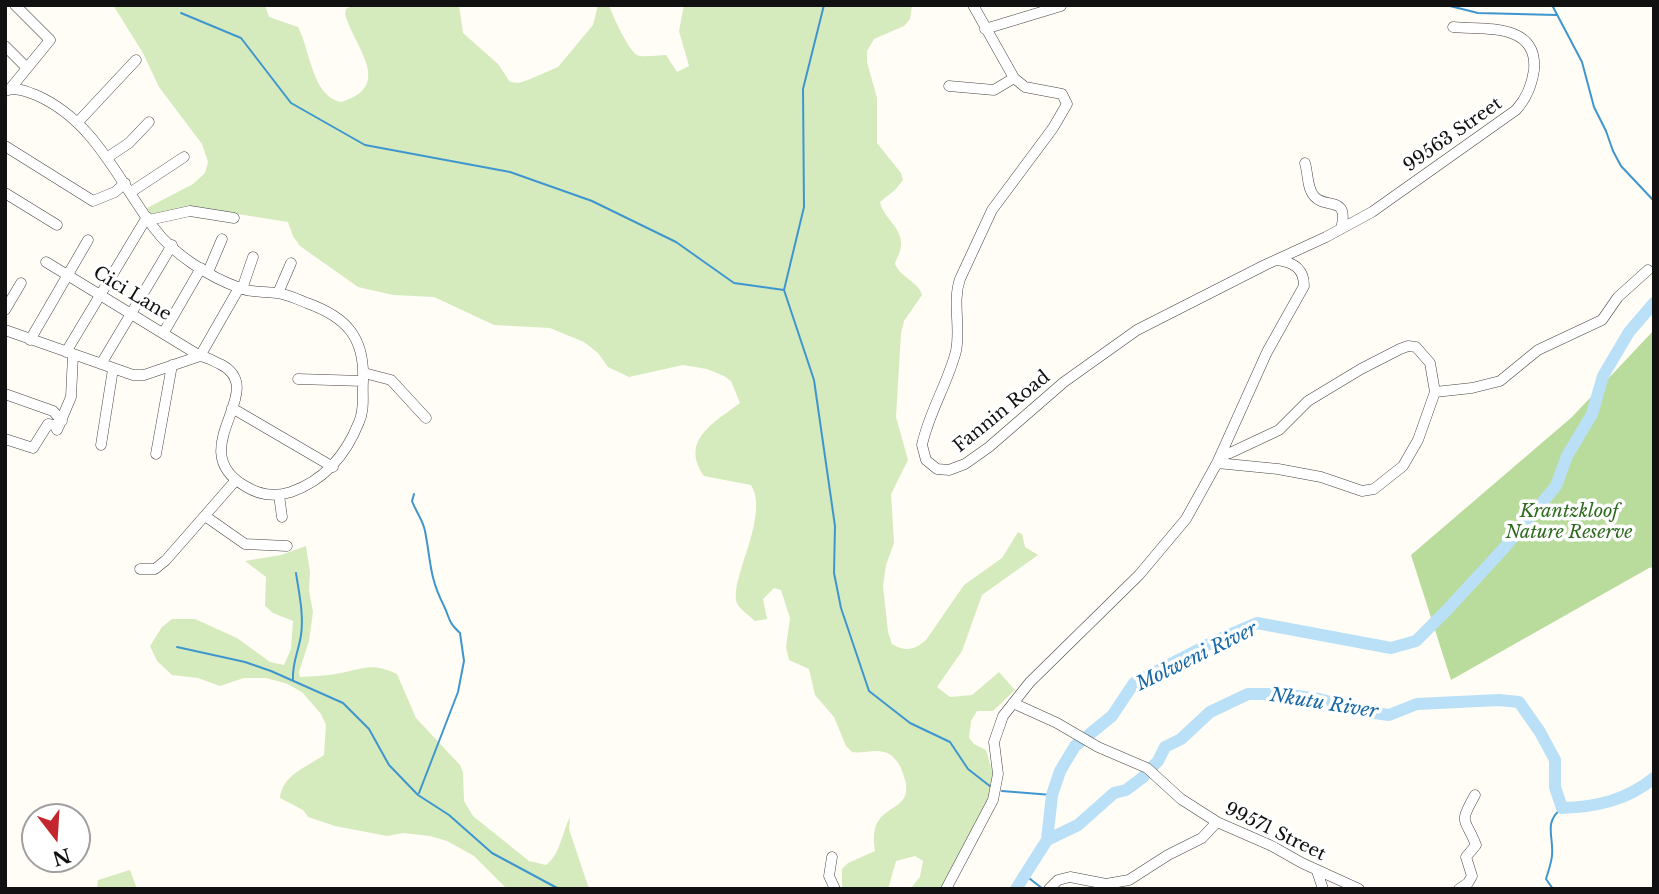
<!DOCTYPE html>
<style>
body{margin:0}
#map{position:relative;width:1659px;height:894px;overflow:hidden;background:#fffdf5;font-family:"Libre Baskerville",serif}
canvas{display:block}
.frame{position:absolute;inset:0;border:7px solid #111;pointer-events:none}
.north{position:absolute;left:21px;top:803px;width:70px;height:70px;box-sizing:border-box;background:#fff;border:2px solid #a0a0a0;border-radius:50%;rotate:163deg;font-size:19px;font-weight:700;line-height:28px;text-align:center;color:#111}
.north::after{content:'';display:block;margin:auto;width:24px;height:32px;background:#c4262e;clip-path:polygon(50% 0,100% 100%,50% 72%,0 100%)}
</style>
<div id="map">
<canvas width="1659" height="894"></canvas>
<div class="frame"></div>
<div class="north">N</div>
</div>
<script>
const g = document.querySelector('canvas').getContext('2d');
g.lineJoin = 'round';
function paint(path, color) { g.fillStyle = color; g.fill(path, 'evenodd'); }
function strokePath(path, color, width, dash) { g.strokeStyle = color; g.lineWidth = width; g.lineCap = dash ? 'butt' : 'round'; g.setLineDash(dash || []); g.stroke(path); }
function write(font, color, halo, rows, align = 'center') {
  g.font = font + ' "Libre Baskerville",serif'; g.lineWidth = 7; g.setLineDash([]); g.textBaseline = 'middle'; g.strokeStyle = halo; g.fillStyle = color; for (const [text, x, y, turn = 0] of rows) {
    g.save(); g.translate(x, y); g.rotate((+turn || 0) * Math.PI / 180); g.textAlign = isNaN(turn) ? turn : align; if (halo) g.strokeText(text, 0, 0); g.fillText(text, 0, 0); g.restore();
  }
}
paint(new Path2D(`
 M113 5H265L269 17 298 27C310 49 312 97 341 102 395 86 354 47 345 14L346 9 353 5H459L463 33 498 64 510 82 518 83 528 80 558 67 593 25 598 5H609C612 15 629 51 637 55 644 58 657 55 666 55L677 72 689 66 679 31 684 5H912L910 19 904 26 874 39 867 51V62L877 98V143L901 173 903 180 896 189 880 202C883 217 900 226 901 242 902 251 897 256 895 264 902 279 918 281 922 295L904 321 901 333 896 417 908 460 891 494 894 543 886 565 883 586 888 632 892 644C905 652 915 650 926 640L964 585 1002 558 1018 532 1022 534 1025 547 1038 555 982 595 962 651 937 687 950 697 972 695 999 672 1015 690 993 711H977L971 721 969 738 974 744 986 750 993 774V792L949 878 939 889H910L920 877 923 861 915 856 896 861 888 889H842V869L848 863 875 851C874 844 873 836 875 829 883 800 921 813 900 766 897 761 891 753 884 752 874 749 862 754 852 752L846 746 834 717 815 695 809 669 789 660 786 647 790 618 781 590 774 588 763 599 767 619 755 621C750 616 742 611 738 605 726 584 771 517 751 485L704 476C679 440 715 422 740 403L731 381 724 376 707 369 683 365 629 377 608 367 598 353 584 342 550 328 494 325 434 297 393 295 358 287 300 246 293 236 288 222 206 209 153 217 147 208 193 184 205 173 208 162 202 144 159 87 143 53Z
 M306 546 310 572 309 591 313 612 309 641 299 672 300 677C312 676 324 676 335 674 362 670 369 661 397 674L416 718 460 765 463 772 464 801 473 816 529 861 546 865C561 853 561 835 570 817L569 829 589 889H507L474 856 447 841 430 836 403 833 387 836 335 826 308 817 303 810 280 798C282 775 307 767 324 755L326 725 321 714 303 693 288 684 266 678H244L220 686 198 678 172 675 157 661 150 646 162 627 172 619H195L237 638 270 662 284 665 291 649 293 621 273 613 265 606 266 577 245 561 281 555Z
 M130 870 137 889H97L98 880Z`), '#d5ebbd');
paint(new Path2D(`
 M1654 330V567L1649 568 1451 680 1411 555 1572 417Z`), '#b9dc9c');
strokePath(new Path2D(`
 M824 5 803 89 804 207 784 290 814 380 835 526 834 573 841 608 869 691 910 723 950 742 968 769 991 787
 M1446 5 1478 13 1556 15
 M1552 5 1582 62 1594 107 1606 131 1613 151 1621 166 1654 201
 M181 13 241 38 291 103 365 145 510 172 592 201 676 242 734 283 784 290
 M414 494 412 501C416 512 423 520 425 531 431 561 429 577 444 606 450 619 448 622 460 633L464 661 458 692 419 793
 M177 647 245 662 271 671 343 703 369 729 389 765 418 795 449 815 492 853 559 889
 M293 679C292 663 299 650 301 635 304 615 299 593 296 573
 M1002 791 1052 795
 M1025 875 1043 889
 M1553 889 1546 879C1548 872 1551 864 1552 856 1554 836 1543 823 1562 808`), '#3f96cf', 2);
strokePath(new Path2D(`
 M1047 840 1078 825 1114 793 1126 790 1142 778 1158 761 1165 747 1181 739 1210 712 1248 694H1283L1319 699 1368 712 1389 715 1417 704 1499 700 1519 702 1540 732 1555 760V787L1562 808C1597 807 1627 800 1654 778
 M1016 889 1047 840 1052 795 1060 771 1075 746 1112 716 1134 683 1215 641 1257 623 1391 648 1416 641 1446 611 1505 547 1556 486 1567 456 1592 414 1603 376 1629 332 1654 303`), '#b9e0f7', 12);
const minor = new Path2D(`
 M973 5 1014 78 1025 87 1062 94 1067 104 1053 128 992 210 960 279C952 302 961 327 956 351 948 383 929 412 922 445L926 460 937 469 949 470 965 464 989 447 1064 382 1137 330 1265 265 1326 237 1372 212 1516 110C1526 99 1532 84 1534 70 1538 22 1484 30 1453 27
 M985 29 1061 6
 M5 46 27 68
 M949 86 994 90 1014 78
 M10 89 50 40 15 5
 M5 91C16 87 25 91 36 95 95 121 117 179 154 228 173 254 209 277 240 288 251 293 264 291 277 293 287 294 297 299 307 303 346 317 365 337 363 381 362 395 365 409 359 422 346 455 325 480 291 492 275 497 259 495 245 486 181 449 272 390 220 364 213 361 207 357 200 356L144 375H133L5 330
 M78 122 136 60
 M5 146 93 201 115 192 125 183
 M108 157 129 143 149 122
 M1305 163C1308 173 1307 188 1314 196 1325 210 1350 194 1341 229
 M131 192 184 157
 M5 193 57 225
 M149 220 190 211 234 218
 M46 262 200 356 239 288
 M208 272 222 239
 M242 289 253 257
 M278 293 291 263
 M5 310 21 283
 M164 332 201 268
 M30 340 88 240
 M66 352 147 217
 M101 364 172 245
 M364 373 391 380 426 418
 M298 379 363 381
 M1435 392 1472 388 1500 381 1538 350 1602 320 1618 297 1648 270
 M5 394 53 411 62 421
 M232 408 333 467
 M57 430 71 397 73 355
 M5 439 33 448 48 424 59 426
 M101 445 113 369
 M156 454 172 365
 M1217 463 1278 469 1321 477 1362 491 1374 489 1403 466 1418 440 1435 392 1430 363 1416 347 1408 346 1400 349 1361 369 1308 401 1279 430 1230 453 1220 456
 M279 495 282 517
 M205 516 245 544 287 546
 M140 569H155L166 560 236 480
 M1013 703 1057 723 1098 747 1147 768 1181 799 1217 822 1272 846 1302 863 1359 889
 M832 857 829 876 835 889
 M1317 871 1323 889
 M946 889 993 800 998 774 994 742 1003 716 1030 682 1139 575 1186 519 1217 463 1267 352 1304 286C1304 269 1294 262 1277 260
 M1049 889 1058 880 1070 877 1106 884 1129 880 1168 855 1202 838 1217 822
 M1459 889 1468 883 1472 876 1466 857 1476 845C1465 817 1458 825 1475 795`);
strokePath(minor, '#444', 11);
strokePath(minor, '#fff', 10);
write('18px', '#111', '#fff', [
 ["99563 Street",1453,135,-35],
 ["Cici Lane",132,294,31],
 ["Fannin Road",1002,412,-39],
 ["99571 Street",1275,832,26]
]);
write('italic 18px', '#2f6b1f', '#fff', [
 ["Krantzkloof",1569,512],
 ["Nature Reserve",1569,533]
]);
write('italic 19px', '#1768a6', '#fff', [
 ["Molweni River",1197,657,-26],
 ["Nkutu River",1324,704,9]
]);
</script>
